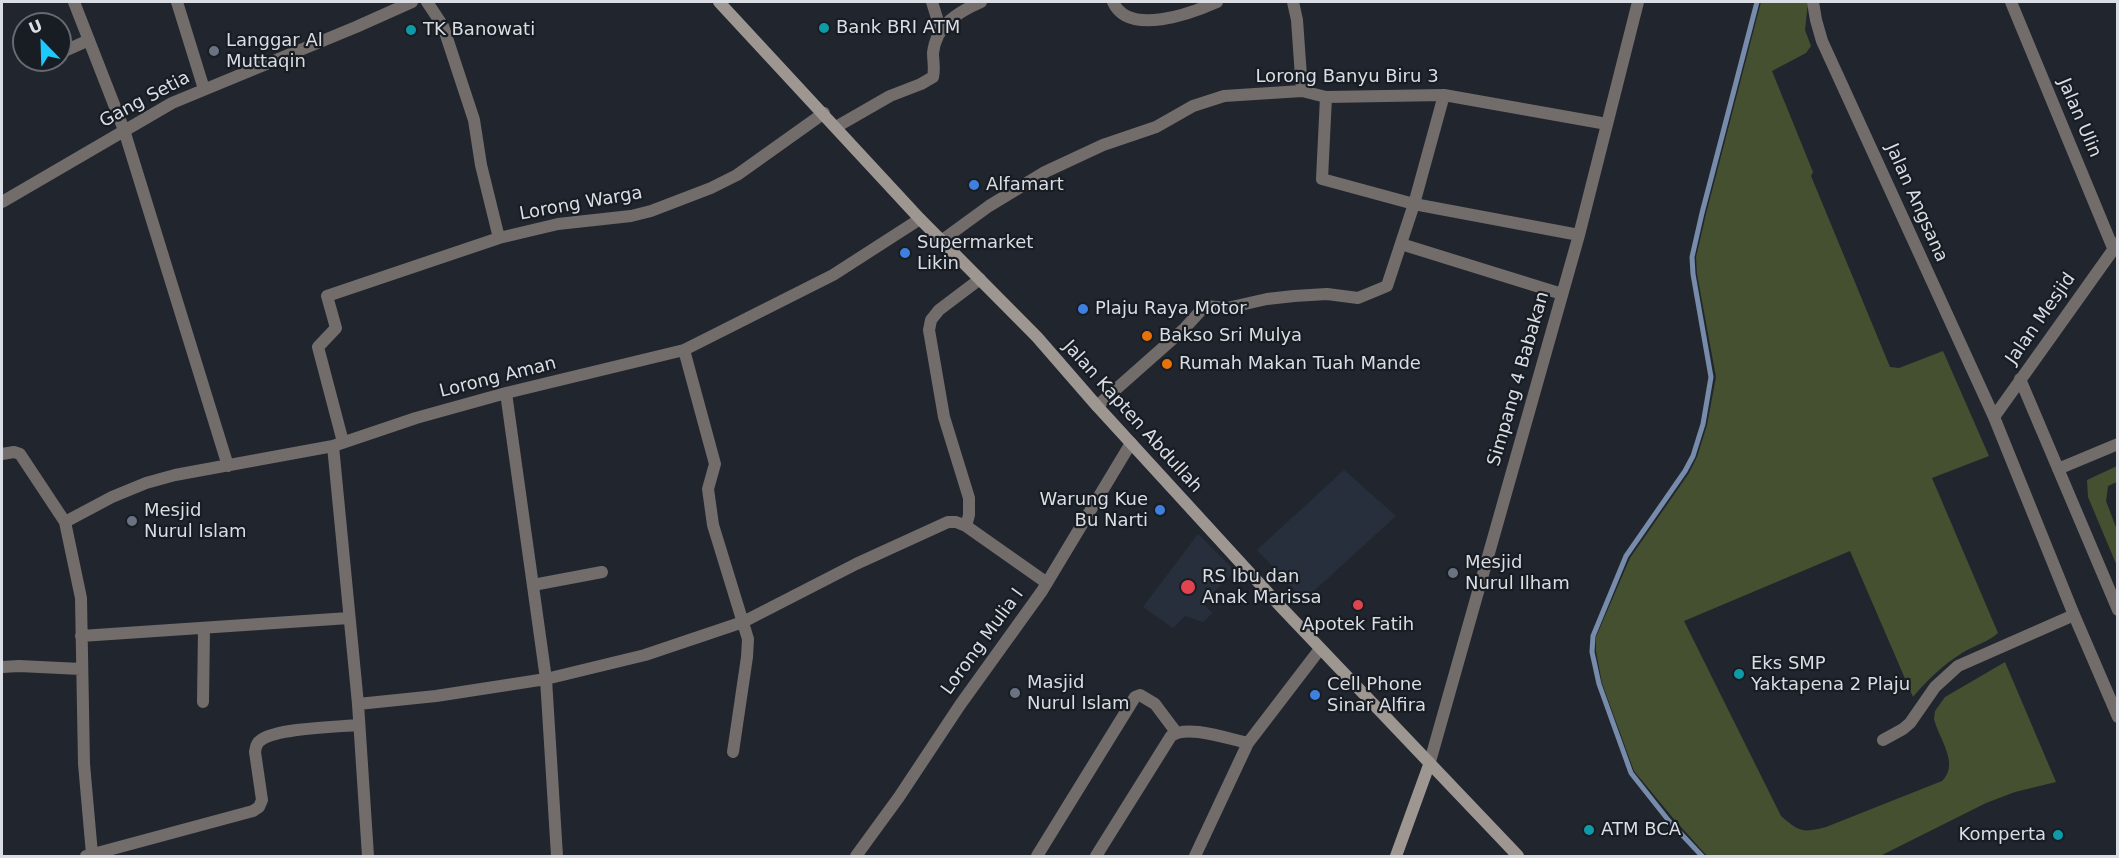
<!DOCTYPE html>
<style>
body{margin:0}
#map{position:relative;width:2119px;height:858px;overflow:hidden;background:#21262e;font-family:"DejaVu Sans",sans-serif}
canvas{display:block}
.frame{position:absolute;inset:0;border:3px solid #dadde3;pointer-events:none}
.north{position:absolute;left:12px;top:12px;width:60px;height:60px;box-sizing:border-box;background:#181d24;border:2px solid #666a70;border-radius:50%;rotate:337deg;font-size:16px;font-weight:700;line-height:24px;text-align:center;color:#dadde3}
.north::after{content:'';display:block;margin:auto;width:21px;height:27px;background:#1cc9fc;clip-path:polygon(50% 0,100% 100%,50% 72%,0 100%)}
</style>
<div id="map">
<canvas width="2119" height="858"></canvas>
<div class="frame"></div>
<div class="north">U</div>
</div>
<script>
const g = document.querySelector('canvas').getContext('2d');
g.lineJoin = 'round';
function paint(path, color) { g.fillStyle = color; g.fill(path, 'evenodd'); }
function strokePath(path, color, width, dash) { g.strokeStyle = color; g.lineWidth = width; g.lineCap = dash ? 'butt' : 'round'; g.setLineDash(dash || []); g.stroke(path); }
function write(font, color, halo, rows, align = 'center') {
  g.font = font + ' "DejaVu Sans",sans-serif'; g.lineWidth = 4.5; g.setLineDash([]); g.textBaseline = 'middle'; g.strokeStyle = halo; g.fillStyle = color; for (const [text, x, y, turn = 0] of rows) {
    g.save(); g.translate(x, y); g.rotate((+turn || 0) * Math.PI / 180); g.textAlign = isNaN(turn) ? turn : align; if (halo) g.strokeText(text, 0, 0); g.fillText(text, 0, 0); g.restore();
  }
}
paint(new Path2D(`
 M1344 470 1396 516 1304 600 1257 550Z
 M1198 534 1235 571 1203 603 1212 613 1203 622 1185 616 1173 628 1143 607Z`), '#272f3c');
paint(new Path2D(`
 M1761 2H1808L1805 30 1811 46 1806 53 1772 71 1813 172 1811 176 1890 367 1899 368 1943 351 1989 456 1932 478 1998 633C1988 642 1973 646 1962 653 1944 664 1926 681 1913 697L1850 551 1684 621 1781 816C1799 832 1803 833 1826 827L1942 781C1960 764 1939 739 1934 719L1935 711 1945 697 2005 662 2056 782 2015 792 1986 803 1880 856H1707L1673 818 1634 771 1602 683 1596 651V637L1630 558 1689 473 1697 457 1707 425 1716 377 1697 274 1696 257 1706 214Z
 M2117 466V482L2108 486 2106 501 2117 530V566L2088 497 2087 480Z`), '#44502f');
strokePath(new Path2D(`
 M1702 856 1669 821 1631 773 1599 684 1592 652 1593 636 1626 556 1685 471 1693 456 1703 424 1711 377 1693 274 1692 257 1702 213 1757 2`), '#778bab', 5);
strokePath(new Path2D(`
 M74 2 124 130 228 466
 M177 2 204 89
 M427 2 443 26 474 120 481 165 499 238
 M932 2 941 31
 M1113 2C1129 37 1192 13 1217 2
 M1293 2 1297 20 1302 91
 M1813 2 1816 20 1822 41 1994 417 2074 615 2118 717
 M2011 2 2113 248
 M60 53 89 40
 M43 61 45 60
 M1326 97 1322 179 1414 204 1579 235
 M836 127 890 96 921 84 933 77C935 69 933 61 933 53 936 25 958 12 981 2
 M2 202 172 103 356 27 412 2
 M941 241 989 206 1045 172 1103 145 1156 127 1193 106 1224 96 1302 91 1326 97 1444 95 1607 124
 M1401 244 1562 294
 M684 350 715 464 708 489 713 525 748 639 747 657 733 752
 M2020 379 2118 610
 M506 393 546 679 557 856
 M1097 406 1184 329 1205 306 1227 308 1267 299 1294 296 1327 294 1358 298 1387 286 1414 204 1444 95
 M1994 417 2118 243
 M343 442 318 347 336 328 327 296 499 238 558 224 631 216 651 211 711 188 737 175 824 113
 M333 446 358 704 368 856
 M2 454 14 452 20 454 65 522 81 598 84 764 92 854 90 856
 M2058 469 2118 444
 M65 522 112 497 146 483 175 475 333 446 416 418 506 393 684 350 833 275 920 219
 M966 526 969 515V498L944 417 929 330 931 320 939 310 980 279
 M533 585 602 572
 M81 636 349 618
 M2 667 19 666 81 669
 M203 702 204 629
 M358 704 436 696 546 679 645 655 743 622 856 564 948 522H956L966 526 1047 583
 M1883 740 1903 729 1910 723 1935 687 1958 666 2074 615
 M1429 765 1579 235 1638 2
 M86 856 253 811 259 807 262 800 255 752C256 747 256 743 261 740 278 728 336 727 358 725
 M856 856 899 797 960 705 1042 591 1131 443
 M1037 856 1135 697 1140 695 1155 704 1176 732
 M1096 856 1171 736C1187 724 1228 739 1248 743L1320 649
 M1195 856 1248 743`), '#726d6a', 12);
strokePath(new Path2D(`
 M719 2 920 219 1037 337 1097 406 1281 607 1518 856
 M1396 856 1429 765`), '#9d9691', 12);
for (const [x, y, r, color] of [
 [824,28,6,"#0f9aa8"],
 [411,30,6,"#0f9aa8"],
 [214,51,6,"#6b7280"],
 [974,185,6,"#3f7fe0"],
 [905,253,6,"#3f7fe0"],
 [1083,309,6,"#3f7fe0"],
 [1147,336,6,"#e8710a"],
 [1167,364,6,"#e8710a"],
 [1160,510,6,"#3f7fe0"],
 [132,521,6,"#6b7280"],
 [1453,573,6,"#6b7280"],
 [1188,587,8,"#e0444e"],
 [1358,605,6,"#e0444e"],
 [1739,674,6,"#0f9aa8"],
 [1015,693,6,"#6b7280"],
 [1315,695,6,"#3f7fe0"],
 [1589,830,6,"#0f9aa8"],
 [2058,835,6,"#0f9aa8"]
]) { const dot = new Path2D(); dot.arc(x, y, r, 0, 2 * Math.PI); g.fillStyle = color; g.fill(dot); strokePath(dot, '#181d24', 2); }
write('18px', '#dadde3', '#181d24', [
 ["Bank BRI ATM",836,28],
 ["TK Banowati",423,30],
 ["Langgar Al",226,41],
 ["Muttaqin",226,62],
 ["Alfamart",986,185],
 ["Supermarket",917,243],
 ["Likin",917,264],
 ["Plaju Raya Motor",1095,309],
 ["Bakso Sri Mulya",1159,336],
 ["Rumah Makan Tuah Mande",1179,364],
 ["Warung Kue",1148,500,"right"],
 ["Bu Narti",1148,521,"right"],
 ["Mesjid",144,511],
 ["Nurul Islam",144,532],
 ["Mesjid",1465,563],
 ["Nurul Ilham",1465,584],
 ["RS Ibu dan",1202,577],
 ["Anak Marissa",1202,598],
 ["Apotek Fatih",1358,625,"center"],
 ["Eks SMP",1751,664],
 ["Yaktapena 2 Plaju",1751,685],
 ["Masjid",1027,683],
 ["Nurul Islam",1027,704],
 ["Cell Phone",1327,685],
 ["Sinar Alfira",1327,706],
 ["ATM BCA",1601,830],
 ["Komperta",2046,835,"right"]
], 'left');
write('18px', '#dadde3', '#181d24', [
 ["Lorong Banyu Biru 3",1347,77],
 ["Gang Setia",145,100,-28],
 ["Jalan Ulin",2079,118,67],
 ["Jalan Angsana",1916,203,66],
 ["Lorong Warga",581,204,-10],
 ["Jalan Mesjid",2041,319,-55],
 ["Lorong Aman",498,378,-14],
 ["Simpang 4 Babakan",1519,379,-74],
 ["Jalan Kapten Abdullah",1132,417,48],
 ["Lorong Mulia I",983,642,-54]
]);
</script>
